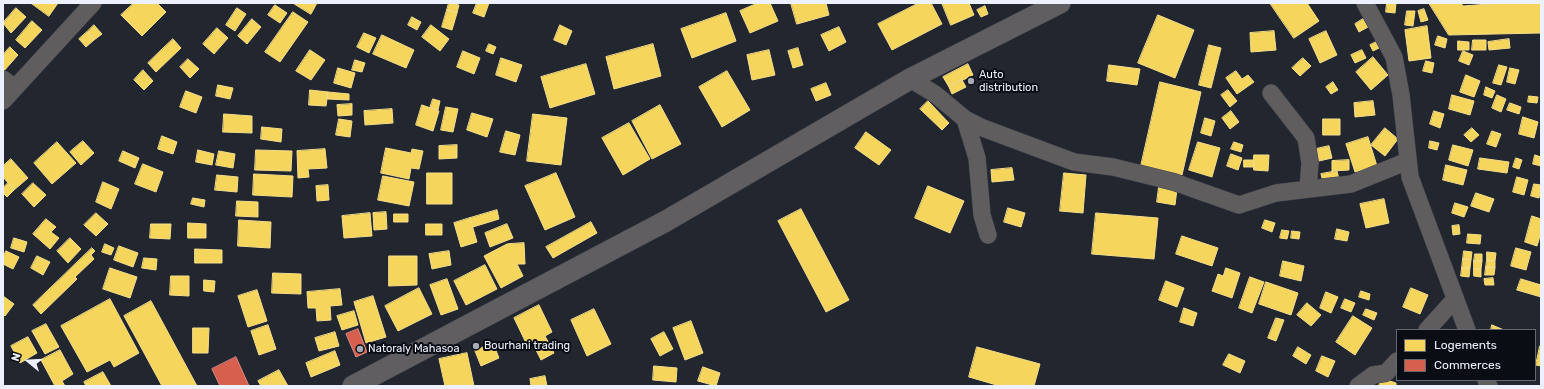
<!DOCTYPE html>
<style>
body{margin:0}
#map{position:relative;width:1544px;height:389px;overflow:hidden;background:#22262f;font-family:Rubik,sans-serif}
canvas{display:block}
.frame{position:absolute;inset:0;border:4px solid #ecf1fd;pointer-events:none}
.legend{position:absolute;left:1396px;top:329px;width:140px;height:52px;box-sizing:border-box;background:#0a0d14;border:1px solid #646871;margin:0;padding:5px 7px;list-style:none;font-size:12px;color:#ecf1fd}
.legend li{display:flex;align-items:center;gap:8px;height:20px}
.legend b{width:20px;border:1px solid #646871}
.north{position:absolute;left:8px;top:341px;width:40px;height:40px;-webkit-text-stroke:3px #0a0d14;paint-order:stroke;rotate:288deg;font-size:11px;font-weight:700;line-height:16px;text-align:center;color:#ecf1fd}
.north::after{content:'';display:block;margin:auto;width:14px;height:18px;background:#ecf1fd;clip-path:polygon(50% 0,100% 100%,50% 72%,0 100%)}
</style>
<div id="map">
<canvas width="1544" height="389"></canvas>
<div class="frame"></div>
<ul class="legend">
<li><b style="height:11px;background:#f6d55c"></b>Logements</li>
<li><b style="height:11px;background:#d6604d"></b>Commerces</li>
</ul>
<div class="north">N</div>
</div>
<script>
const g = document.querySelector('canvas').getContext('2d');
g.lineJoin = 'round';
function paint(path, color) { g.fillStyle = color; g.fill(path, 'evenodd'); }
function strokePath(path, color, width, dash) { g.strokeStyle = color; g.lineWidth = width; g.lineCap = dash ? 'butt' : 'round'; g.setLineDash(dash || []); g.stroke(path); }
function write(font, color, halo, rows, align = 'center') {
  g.font = font + ' Rubik,sans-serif'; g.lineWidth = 4; g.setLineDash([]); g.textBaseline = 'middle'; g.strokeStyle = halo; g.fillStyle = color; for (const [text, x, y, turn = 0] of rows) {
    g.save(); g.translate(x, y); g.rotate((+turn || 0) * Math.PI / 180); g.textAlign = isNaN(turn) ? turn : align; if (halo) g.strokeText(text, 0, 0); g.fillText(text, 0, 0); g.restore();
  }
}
const homes = new Path2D(`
 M31 3H58L49 16Z
 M134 3H157L166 12 142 36 121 15Z
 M293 3H317L311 14Z
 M449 3 459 5 457 13 447 10Z
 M477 3H489L484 17 473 13Z
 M758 3H770L778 21 750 33 740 11Z
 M791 3H826L829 15 797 24Z
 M919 3H931L942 24 892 50 878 24Z
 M942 3H969L974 15 951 25Z
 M1270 3H1307L1319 21 1294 38Z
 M1387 3H1396L1395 13 1386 12Z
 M1429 3H1461L1463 6 1502 3H1541V33L1449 35Z
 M275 5 287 13 280 23 268 15Z
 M985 6 988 14 981 17 977 10Z
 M16 8 26 17 11 33 3 23Z
 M237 8 246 14 235 31 226 25Z
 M1424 9 1428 20 1421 22 1418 11Z
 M447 10 457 13 452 30 442 27Z
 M1407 11H1415L1413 26 1405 25Z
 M293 12 308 22 280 62 265 52Z
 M726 13 736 41 692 58 681 29Z
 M1158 15 1194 30 1175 78 1138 63Z
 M412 17 421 22 417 30 408 25Z
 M252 19 261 27 247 44 238 36Z
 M1363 19 1368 27 1359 32 1355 24Z
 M32 21 42 30 25 48 16 40Z
 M94 25 102 34 94 40 87 32Z
 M431 25 449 39 440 51 422 37Z
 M560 25 572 31 566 45 554 40Z
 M1427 26 1431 58 1409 61 1405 30Z
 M839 27 846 42 829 51 821 35Z
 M217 28 228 38 214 54 203 44Z
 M1274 31 1276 50 1251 52 1250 33Z
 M1326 31 1337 55 1320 63 1309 39Z
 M87 32 94 40 86 47 79 39Z
 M364 33 376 38 369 53 357 47Z
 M382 35 414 50 406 68 373 54Z
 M1438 36 1447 39 1445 48 1435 45Z
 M173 39 181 48 156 72 148 63Z
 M1509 39 1510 48 1489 50 1488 42Z
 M1473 40H1486V50H1472Z
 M1458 41 1469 42V50H1458Z
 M1376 42 1379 48 1373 51 1370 45Z
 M489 44 496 47 493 54 486 51Z
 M653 44 661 76 614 89 606 57Z
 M1209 45 1221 48 1211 88 1199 85Z
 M10 47 18 55 3 72V55Z
 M798 48 803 65 793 68 788 51Z
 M310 50 325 60 311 80 296 71Z
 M769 50 775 75 752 80 747 55Z
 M1362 50 1366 58 1355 63 1351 55Z
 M463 51 480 58 474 74 457 67Z
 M1463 51 1473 55 1469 65 1459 61Z
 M1373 57 1388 75 1371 90 1356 72Z
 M501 58 522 65 516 82 496 75Z
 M1303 58 1311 66 1300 76 1292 68Z
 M188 59 199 69 190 78 180 67Z
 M355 60 365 63 362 72 352 70Z
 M1426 61 1434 63 1432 73 1423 71Z
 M586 64 595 94 550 108 541 77Z
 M968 64 973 75 949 87 943 77Z
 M1109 65 1140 69 1137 85 1107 81Z
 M1499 65 1507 67 1501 85 1493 83Z
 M338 68 355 73 351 88 334 83Z
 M1510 68 1519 70 1515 84 1507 82Z
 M143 70 153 81 144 90 134 80Z
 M727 71 750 110 722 127 699 87Z
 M1236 71 1242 79 1248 75 1254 82 1237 94 1226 78Z
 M1466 75 1480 81 1474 97 1460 92Z
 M962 80 966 87 952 94 949 87Z
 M1160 82 1201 92 1182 175 1141 166Z
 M1333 82 1338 90 1331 94 1326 87Z
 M826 83 831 95 816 101 811 89Z
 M218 85 233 88 230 99 216 96Z
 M1486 87 1495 91 1492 98 1484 95Z
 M310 90 328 92 326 106 309 105Z
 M1228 90 1237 101 1230 107 1221 95Z
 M186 91 202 97 196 113 180 107Z
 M328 92 349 94V100L327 99Z
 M1452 95 1474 101 1470 115 1449 109Z
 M1497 95 1506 99 1501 112 1492 108Z
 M1529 96 1538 97 1537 103 1528 102Z
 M433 99 440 101 438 110 430 108Z
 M928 101 949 123 942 130 920 109Z
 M1373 101 1375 115 1355 117 1354 103Z
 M1510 103 1521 107 1519 114 1507 110Z
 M352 104V115L338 116 337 105Z
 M422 105 439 111 433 131 416 125Z
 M660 105 681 144 652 159 632 121Z
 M446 107 458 109 453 132 441 130Z
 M392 109 393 123 365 125 364 111Z
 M1231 111 1239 122 1230 129 1222 118Z
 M1434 111 1444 114 1440 128 1430 124Z
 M472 113 493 119 487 137 467 130Z
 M224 114 252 116V133L223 132Z
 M533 114 567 118 561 165 527 161Z
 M1523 117 1538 122 1534 138 1519 134Z
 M1205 118 1215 121 1211 136 1201 133Z
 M339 119 352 121 350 137 336 135Z
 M1323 119H1340V135H1323Z
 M629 123 650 159 623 175 602 138Z
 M262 127 282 129 281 142 261 139Z
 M1385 128 1398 139 1385 156 1371 145Z
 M1472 128 1479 135 1471 142 1464 135Z
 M506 131 520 135 515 155 500 152Z
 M1492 131 1501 134 1496 147 1487 144Z
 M866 132 891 150 879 165 855 148Z
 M162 136 177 142 173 154 158 149Z
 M1368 137 1377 166 1355 172 1346 144Z
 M83 141 94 153 81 165 70 152Z
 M1430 141 1439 143 1437 150 1429 148Z
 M57 142 76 163 52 184 34 163Z
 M1198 142 1220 148 1212 177 1189 170Z
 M1234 142 1243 145 1241 152 1231 149Z
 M457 145V158L439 159V146Z
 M1453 145 1473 150 1468 166 1449 160Z
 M1329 146 1332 158 1319 161 1316 149Z
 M386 148 411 153 412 149 423 151 419 169 411 168 409 179 381 173Z
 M325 149 327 168 308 169 309 177 298 178 297 151Z
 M198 150 214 154 212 165 196 162Z
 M256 150 292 151 291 171 255 170Z
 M123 151 139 158 135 168 119 161Z
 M219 151 235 154 233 168 216 165Z
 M1231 154 1242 158 1238 170 1227 166Z
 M1254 155H1269L1268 171 1254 170Z
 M1535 155 1541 157V166L1533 164Z
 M1480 158 1509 162 1507 173 1478 169Z
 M1516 158 1522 160 1519 169 1513 167Z
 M11 159 28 178 14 190 3 177V166Z
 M1244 160H1254V167H1244Z
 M1349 160V170L1332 171V161Z
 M143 164 163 172 156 192 135 184Z
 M1446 165 1467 170 1463 185 1443 180Z
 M1012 168 1014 180 992 182 991 170Z
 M1337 171 1339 179 1323 182 1321 174Z
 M427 173H452V204H427Z
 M556 173 575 217 545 230 525 186Z
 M1064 173 1086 175 1083 213 1060 211Z
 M254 174 293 176 292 197 253 195Z
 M217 175 238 177 237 192 215 190Z
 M383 176 414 182 409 206 378 200Z
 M1517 177 1528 180 1524 195 1513 192Z
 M103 182 119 189 111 209 96 202Z
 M8 183 14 190 7 197 3 193V188Z
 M33 183 46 195 34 207 22 194Z
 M1534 184 1541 185 1539 198 1531 196Z
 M328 185 329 200 317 201 316 186Z
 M928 186 964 201 950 233 915 218Z
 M1159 187 1177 189 1175 205 1157 202Z
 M1476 193 1494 199 1489 212 1471 206Z
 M193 198 205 200 204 207 191 204Z
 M1384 199 1389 223 1366 228 1360 204Z
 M237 201 258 202V217L236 216Z
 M1455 203 1468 207 1464 217 1452 213Z
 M1008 208 1025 213 1021 227 1004 222Z
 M801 209 849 300 826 312 778 221Z
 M497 210 499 219 473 227 470 218Z
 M386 212 387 229 374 230 373 213Z
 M96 213 108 224 96 236 84 225Z
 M370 213 372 236 344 238 342 216Z
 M1096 213 1158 218 1154 259 1092 254Z
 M394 214H408V222H394Z
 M1532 216 1541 219V233L1537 246 1525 242Z
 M470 218 477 242 461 247 454 223Z
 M46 219 56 227 51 232 59 238 50 249 33 234Z
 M239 220 271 222 270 248 238 246Z
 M1265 220 1275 223 1272 232 1262 228Z
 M591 222 597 233 553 258 546 247Z
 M188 223 206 224V238H188Z
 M151 224H171L170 239 150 238Z
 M426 224H442V235H426Z
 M507 224 513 238 490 247 485 233Z
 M1459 225 1460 234 1453 235 1452 226Z
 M1337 229 1349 232 1347 241 1335 239Z
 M1282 230 1289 231 1287 239 1280 238Z
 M1292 231 1300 232 1299 239 1291 238Z
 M1468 234 1481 235 1480 244 1467 243Z
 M1182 236 1218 248 1212 266 1176 254Z
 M14 238 27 242 24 252 11 248Z
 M70 238 81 249 68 263 57 251Z
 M524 243 525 264H517L523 276 501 288 484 256 507 244Z
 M105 244 114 248 111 255 102 252Z
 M119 246 138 253 133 267 114 260Z
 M92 248 95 251 91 255 94 259 75 277 77 279 41 314 33 305Z
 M1516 248 1531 252 1526 270 1511 266Z
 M195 249 222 250V263H195Z
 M6 251 19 257 13 269 3 264V258Z
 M449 251 451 265 432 269 429 254Z
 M1464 251 1472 252 1471 260 1463 259Z
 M1487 252 1496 253 1495 261 1487 260Z
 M1475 254H1482V261H1474Z
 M37 256 50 262 43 275 31 268Z
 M389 256H417V285L389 286Z
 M144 258 157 259 156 270 142 268Z
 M1463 259 1471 260 1470 268H1462Z
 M1487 260 1495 261V268L1486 267Z
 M1283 261 1304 266 1301 281 1280 276Z
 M1474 261H1482L1481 269H1474Z
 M485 265 497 289 466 305 454 281Z
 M1486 267 1495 268 1494 275H1485Z
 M110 268 137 277 130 298 103 289Z
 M1226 268 1240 273 1232 298 1212 291 1218 274 1223 276Z
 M1462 268H1470L1469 277 1461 276Z
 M1474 269H1481V277L1474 276Z
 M273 273 301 274V294L272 293Z
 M171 276H189V296L170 295Z
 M1250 277 1264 282 1252 313 1239 308Z
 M1493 278 1494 285H1485L1484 279Z
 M447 279 458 309 441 315 430 285Z
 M1521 279 1541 285V297L1517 290Z
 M204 280 215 281 214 292 204 291Z
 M1166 281 1184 288 1177 307 1159 300Z
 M1266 282 1298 293 1291 315 1259 304Z
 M419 288 432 314 398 331 385 306Z
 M1411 288 1428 295 1420 314 1403 307Z
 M340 289 342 305 330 306 331 320 317 321 316 308H308L307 292Z
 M257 290 267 321 248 327 238 296Z
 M1361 291 1370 294 1369 300 1359 297Z
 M1326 292 1338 297 1331 313 1320 308Z
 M3 296 14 304 5 316 3 314Z
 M373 296 386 337 366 343 354 302Z
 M110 299 139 353 114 367 110 360 87 372 61 326Z
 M1345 299 1355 303 1351 312 1341 308Z
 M151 301 197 386H162L124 316Z
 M1307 303 1321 315 1311 326 1297 315Z
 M539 305 552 332 545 336 554 353 541 360 532 342 527 345 514 318Z
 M1184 308 1197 313 1193 326 1180 322Z
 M594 309 611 344 587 356 571 320Z
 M1366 309 1377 313 1374 320 1363 315Z
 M354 311 358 325 342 330 337 316Z
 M1353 316 1372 328 1355 355 1336 342Z
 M1276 318 1284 320 1276 341 1268 338Z
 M691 321 703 353 685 360 673 328Z
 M46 324 59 347 45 354 32 331Z
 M268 325 276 349 259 355 251 331Z
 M1492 325 1504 330H1491Z
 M193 328H209L208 353H193Z
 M335 332 339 346 319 351 315 338Z
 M664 332 673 349 660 356 651 339Z
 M28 337 37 353 20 363 11 346Z
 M493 343 499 358 481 366 475 351Z
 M1540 346H1541V366L1536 365Z
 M977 347 1040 364 1034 386H1000L969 377Z
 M1298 347 1311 355 1306 364 1293 356Z
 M60 350 73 374 62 381 65 386H55L41 360Z
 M335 351 340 365 311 377 306 363Z
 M467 353 474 386H445L439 359Z
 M1229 354 1245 361 1240 373 1223 365Z
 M1322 356 1335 361 1328 377 1316 371Z
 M654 366 677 368 676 382 653 380Z
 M703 367 720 373 716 386 698 381Z
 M279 370 288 386H261L258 381Z
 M103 372 111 386H86L84 382Z
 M545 376 547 386H531L530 379Z
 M1381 378 1396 383V386H1379Z`);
paint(homes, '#f6d55c');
strokePath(homes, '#f3dd8c', 1);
const shops = new Path2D(`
 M358 329 367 352 356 357 346 334Z
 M236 357 249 386H220L212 369Z`);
paint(shops, '#d6604d');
strokePath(shops, '#dd8c82', 1);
const minor = new Path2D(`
 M1365 3 1394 57 1401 95 1410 177 1467 330
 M3 79 15 88
 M910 79 935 94 965 119 983 128 1074 162 1113 167 1174 182 1239 205 1276 193 1351 184 1408 161
 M1271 93 1306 138 1310 163 1308 188
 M3 101 93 3
 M965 119 977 158 982 215 988 235
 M1427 330 1455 299
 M1486 380 1489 386
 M1358 386 1373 375 1386 373 1397 361`);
const major = new Path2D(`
 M353 386 666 221 910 79 1060 3`);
strokePath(minor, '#3f434b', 18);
strokePath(major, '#3f434b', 22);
strokePath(minor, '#605d5e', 17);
strokePath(major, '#615e61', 21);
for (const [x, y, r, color] of [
 [971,81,4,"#a5aab5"],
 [476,346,4,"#a5aab5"],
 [360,349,4,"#a5aab5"]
]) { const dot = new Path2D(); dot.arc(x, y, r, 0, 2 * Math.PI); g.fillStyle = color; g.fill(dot); strokePath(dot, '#0a0d14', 1.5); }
write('11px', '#ecf1fd', '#0a0d14', [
 ["Auto",979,75],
 ["distribution",979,88],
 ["Bourhani trading",484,346],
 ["Natoraly Mahasoa",368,349]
], 'left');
</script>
